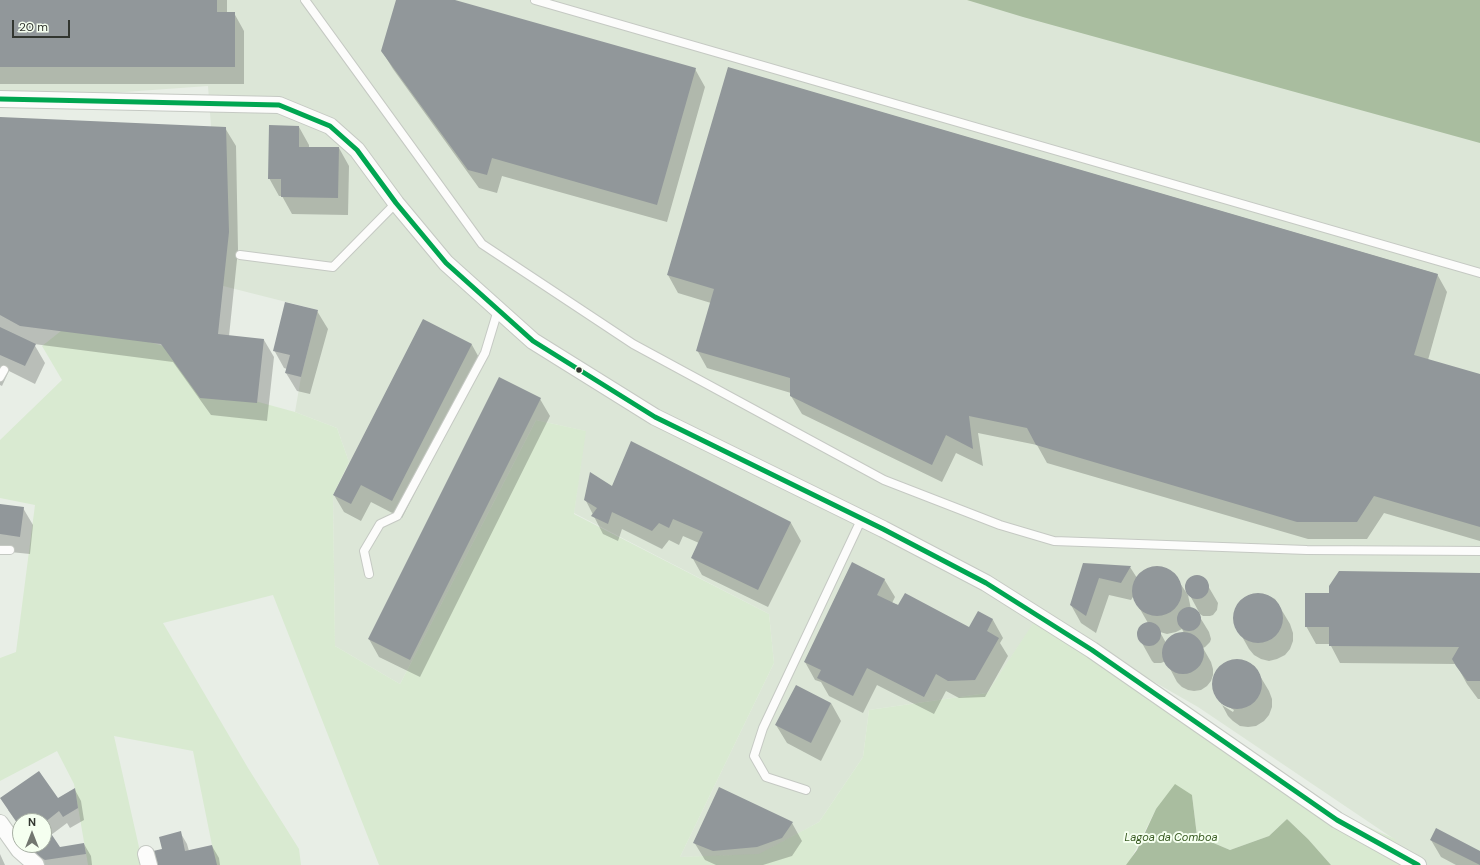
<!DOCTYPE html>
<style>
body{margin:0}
#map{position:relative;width:1480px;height:865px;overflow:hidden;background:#e8eee6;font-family:"DM Sans",sans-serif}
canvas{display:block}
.north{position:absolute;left:12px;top:813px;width:40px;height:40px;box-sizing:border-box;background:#f5fff0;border:1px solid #a7afa3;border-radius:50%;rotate:0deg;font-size:11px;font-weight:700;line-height:16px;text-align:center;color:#323630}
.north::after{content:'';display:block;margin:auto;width:14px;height:18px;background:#727670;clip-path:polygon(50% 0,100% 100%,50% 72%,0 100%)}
.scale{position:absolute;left:12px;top:20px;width:58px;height:18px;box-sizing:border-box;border:2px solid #323630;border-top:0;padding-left:5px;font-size:12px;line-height:14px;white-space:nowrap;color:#323630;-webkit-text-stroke:3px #f5fff0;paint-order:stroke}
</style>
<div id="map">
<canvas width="1480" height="865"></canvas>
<div class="north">N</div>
<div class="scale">20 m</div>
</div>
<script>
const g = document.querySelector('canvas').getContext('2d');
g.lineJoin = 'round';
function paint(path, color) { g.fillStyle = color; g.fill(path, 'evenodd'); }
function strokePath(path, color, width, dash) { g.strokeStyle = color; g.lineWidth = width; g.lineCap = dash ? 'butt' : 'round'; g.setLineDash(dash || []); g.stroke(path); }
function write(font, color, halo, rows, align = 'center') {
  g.font = font + ' "DM Sans",sans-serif'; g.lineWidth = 4; g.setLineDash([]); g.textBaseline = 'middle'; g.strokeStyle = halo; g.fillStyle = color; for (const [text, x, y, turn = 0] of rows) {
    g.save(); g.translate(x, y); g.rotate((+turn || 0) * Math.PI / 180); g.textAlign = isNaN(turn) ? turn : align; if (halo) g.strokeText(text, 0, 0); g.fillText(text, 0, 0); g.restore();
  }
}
paint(new Path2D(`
 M0 0H990L1480 142V865H1409L1394 839 1198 707 1039 616 987 693 869 710 863 757 819 822 759 855 680 857 774 663 769 614 574 513 585 431 536 420 400 684 335 646 333 495 349 462 337 428 295 412 301 377 318 310 223 286 208 86 0 101Z`), '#dce6d7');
paint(new Path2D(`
 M81 315 102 329 171 348 193 384 295 412 337 428 349 462 333 495 335 646 400 684 536 420 586 431 574 514 769 614 774 663 680 857 759 854 819 822 863 757 869 710 987 693 1038 616 1307 799 1395 839 1409 865H1331L1308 839 1287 819 1269 836 1230 850 1197 836 1192 795 1156 809 1128 865H379L273 595 163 623 248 768 299 849 301 865H216L193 751 114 736 143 865H88L74 784 57 751 0 781V658L16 652 35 505 0 498V440L62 380 42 346Z`), '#d9ead1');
paint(new Path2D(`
 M967 0H1480V143L1023 17Z
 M1175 784 1192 795 1197 836 1230 850 1269 836 1287 819 1308 839 1331 865H1126L1137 850 1156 809Z`), '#a9bd9f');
paint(new Path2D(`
 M0 0H227V13H234L244 31V84H0Z
 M397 0H452L695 69 705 87 667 222 502 176 497 193 479 188 393 69 382 51Z
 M729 68 1437 274 1447 292 1428 360 1480 375V541L1384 513 1367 539H1308L1047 463 1037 445 978 433 983 466 956 453 942 482 802 414 791 396V393L707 368 697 350 711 303 678 293 668 275Z
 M0 118 225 128 236 146 238 250 229 336 264 340 274 357 267 421 211 415 173 362 34 344 45 363 35 384 9 371 2 386 0 385Z
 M299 127 309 145V148H339L349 166 348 215 292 214 282 196H279L269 178Z
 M317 311 328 329 310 394 297 391 286 373 287 369 284 368 274 350Z
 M423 321 472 345 482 363 402 518 371 502 361 521 344 512 334 495Z
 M540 399 550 416 420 677 379 657 369 639Z
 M632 443 791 523 801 541 768 607 702 575 692 557 699 543 683 536 679 545 669 540 662 549 622 529 618 541 603 534 585 499 612 487Z
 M0 505 23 508 33 525 30 554 0 551Z
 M1084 564 1130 567 1137 578 1144 571 1151 568 1159 567 1166 569 1173 573 1188 595 1191 609 1198 614 1209 632 1211 639 1210 642 1205 647 1203 648 1211 662 1213 669V675L1211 681 1207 686 1201 690 1194 691 1188 690 1182 687 1177 682 1166 661 1161 663H1154L1152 661 1138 636 1139 628 1148 623 1133 597 1131 600 1109 595 1096 633 1081 623 1071 605ZM1182 629 1184 633 1179 634 1168 640 1166 643 1160 632 1167 634 1176 632Z
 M1480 574V699H1478L1467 684 1456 664 1340 663 1330 644H1316L1306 626 1331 594Z
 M1197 576 1204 579 1218 603 1217 610 1213 615 1210 616H1203L1200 614 1186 588V585L1190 579Z
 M884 579 895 597 892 603 970 628 979 612 993 620 1003 638 1000 643 1008 656 985 697 959 698 946 691 934 714 877 685 863 713 829 696 821 682 815 680 805 662Z
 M1252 594H1260L1267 595 1275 599 1290 624 1293 633V641L1290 649 1285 655 1277 659 1269 661 1261 659 1254 655 1249 649 1235 624 1234 616 1236 609 1240 602 1246 597Z
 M1239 660 1247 662 1254 666 1269 691 1272 699V707L1269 715 1264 721 1256 726 1248 727 1240 726 1233 721 1228 716 1214 690 1213 683 1215 675 1219 669 1224 664 1231 661ZM1222 703 1234 710 1233 712 1222 705Z
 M831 703 841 721 821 761 787 743 776 725Z
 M720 789 792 823 802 841 792 856 763 865H716L705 860 694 842Z
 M75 790 81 801 84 820 70 828 67 823 51 835 59 848 84 844 91 856 92 865H41L29 845H44V821H20V827L8 810 58 800Z
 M180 832 187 844 189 851 212 846 219 858 220 865H157L163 850Z
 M1431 840 1480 852V865H1456L1441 857Z
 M0 854 5 865H0Z`), '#0003');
paint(new Path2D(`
 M0 0H217V12H235V67H0Z
 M396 0H455L696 68 657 205 492 158 487 175 468 170 381 51Z
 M728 67 1438 274 1414 355 1480 374V527L1374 496 1357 522H1297L1036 445 1027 428 969 416 973 449 946 435 932 465 790 396V378L696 351 714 289 667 275Z
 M0 117 226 127 229 232 218 334 264 339 257 403 200 398 161 344 20 326 0 315Z
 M269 125 299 126V147H339L338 198 281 197V179H268Z
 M285 302 318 310 301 377 285 373 290 355 273 351Z
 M423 319 472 344 392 501 361 485 351 504 333 495Z
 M0 327 36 344 25 366 0 355Z
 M499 377 541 398 410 660 368 639Z
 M631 441 791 522 758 590 691 558 703 532 673 519 669 528 659 523 652 531 612 512 608 524 591 516 597 508 584 500 590 472 612 486Z
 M0 504 24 507 20 537 0 534Z
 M852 562 885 579 877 595 898 605 905 593 969 627 978 611 993 619 987 631 999 638 975 680 948 681 936 674 924 697 867 668 853 696 817 678 821 670 804 662Z
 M1083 563 1131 566 1121 583 1099 578 1086 616 1070 605Z
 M1132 591a25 25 0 1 1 50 0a25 25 0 1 1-50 0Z
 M1339 571 1480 573V681H1467L1456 666 1452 659 1459 647 1329 646V627H1305V593H1329V586Z
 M1185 587a12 12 0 1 1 24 0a12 12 0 1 1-24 0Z
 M1233 618a25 25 0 1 1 50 0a25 25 0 1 1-50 0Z
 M1177 619a12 12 0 1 1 24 0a12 12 0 1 1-24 0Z
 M1137 634a12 12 0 1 1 24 0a12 12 0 1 1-24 0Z
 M1162 653a21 21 0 1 1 42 0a21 21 0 1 1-42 0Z
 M1212 684a25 25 0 1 1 50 0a25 25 0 1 1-50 0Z
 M796 685 831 703 811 743 775 725Z
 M39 771 58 798 75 788 78 808 63 817 59 811 44 823 60 847 84 843 86 854 45 860 31 852 28 845H44V821H20V827L0 798Z
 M719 787 793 822 782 838 757 847 713 851 693 843Z
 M1436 828 1480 851V865L1430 840Z
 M181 831 185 851 212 845 217 865H156L153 851 162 849 159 837Z`), '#91979a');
const service = new Path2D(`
 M305 0 482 244 633 344 884 480 1000 525 1054 541 1307 550 1480 551
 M535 0 1480 273
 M240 255 333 267 396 203
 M0 377 4 370
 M0 550H10
 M369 574 364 551 380 524 397 516 485 353 498 310
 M806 790 766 777 754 756 763 728 862 518`);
const minor = new Path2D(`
 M0 99 279 105 330 126 357 150 396 203 446 263 533 341 655 417 883 529 986 583 1092 650 1337 820 1418 865
 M0 823 19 850 36 865
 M146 854 149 865`);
strokePath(service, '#c5c9c3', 10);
strokePath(minor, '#c5c9c3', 18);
strokePath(service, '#fcfcfb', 8);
strokePath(minor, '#fcfcfb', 16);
strokePath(new Path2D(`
 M0 99 279 105 330 126 357 150 396 203 446 263 533 341 655 417 883 529 986 583 1092 650 1337 820 1418 865`), '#00a651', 5);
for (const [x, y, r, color] of [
 [579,370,3.5,"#323630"]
]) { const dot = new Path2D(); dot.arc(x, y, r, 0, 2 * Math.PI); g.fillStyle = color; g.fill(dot); strokePath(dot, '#f5fff0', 1.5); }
write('italic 11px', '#385a21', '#f5fff0', [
 ["Lagoa da Comboa",1171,838]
]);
</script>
